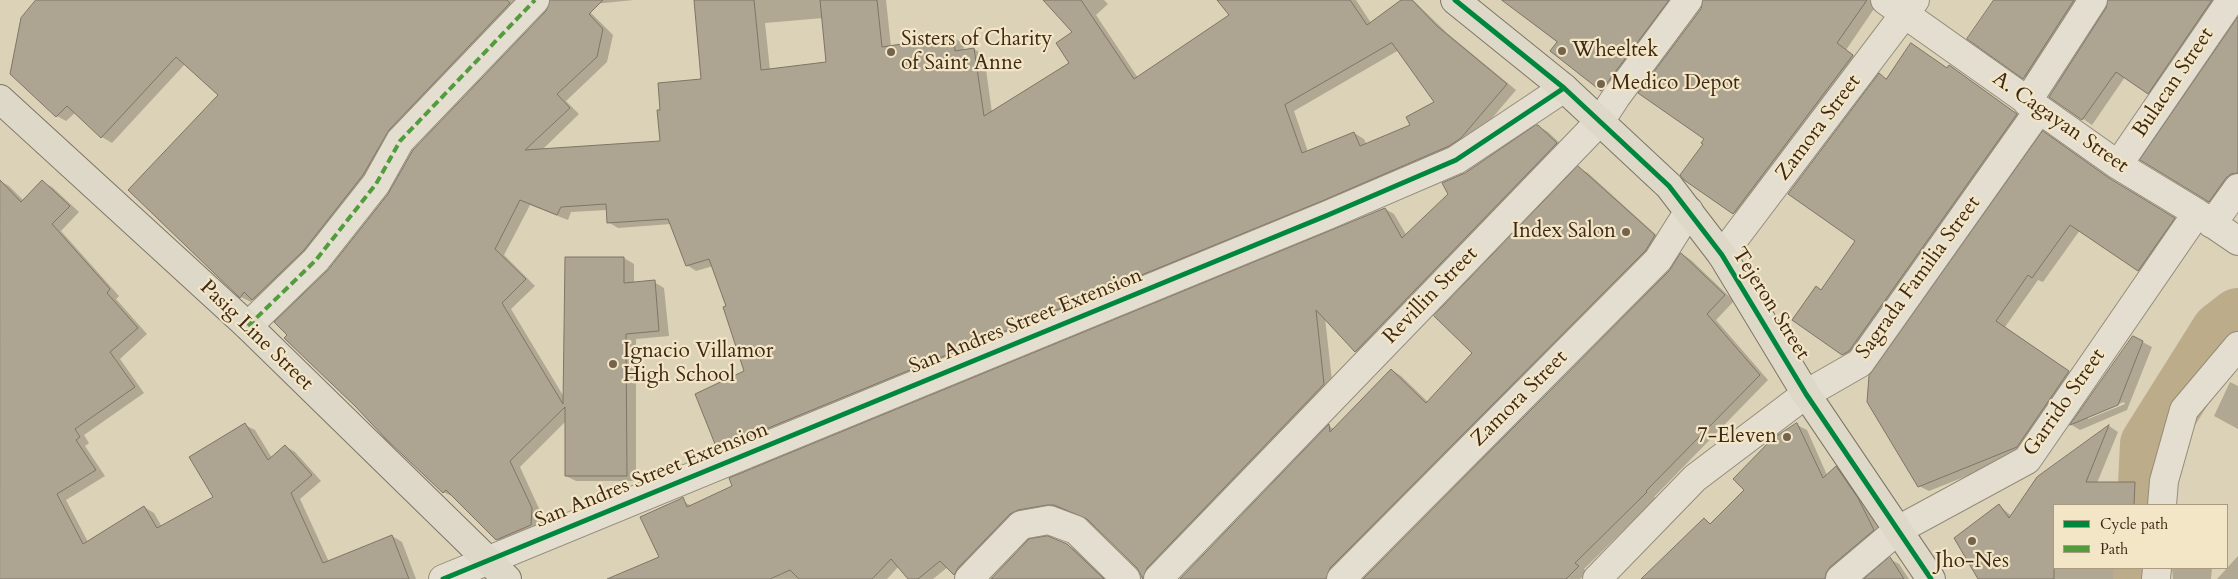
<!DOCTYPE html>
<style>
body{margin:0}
#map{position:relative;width:2238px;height:579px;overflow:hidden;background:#dcd2b7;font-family:Cardo,serif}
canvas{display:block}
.legend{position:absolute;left:2053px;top:504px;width:175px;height:65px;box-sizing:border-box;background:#f2e6c6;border:1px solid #aa9a7f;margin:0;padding:6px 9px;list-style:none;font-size:15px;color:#3e2715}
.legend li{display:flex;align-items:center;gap:10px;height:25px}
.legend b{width:25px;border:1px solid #aa9a7f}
</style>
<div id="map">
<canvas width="2238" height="579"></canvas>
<ul class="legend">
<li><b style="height:6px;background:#00873e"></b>Cycle path</li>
<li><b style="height:6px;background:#539c3d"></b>Path</li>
</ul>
</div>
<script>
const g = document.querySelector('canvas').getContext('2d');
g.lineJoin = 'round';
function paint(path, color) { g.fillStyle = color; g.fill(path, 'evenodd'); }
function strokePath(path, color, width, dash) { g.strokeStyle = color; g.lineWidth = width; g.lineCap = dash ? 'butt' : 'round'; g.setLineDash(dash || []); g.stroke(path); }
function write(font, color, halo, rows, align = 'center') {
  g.font = font + ' Cardo,serif'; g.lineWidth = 4.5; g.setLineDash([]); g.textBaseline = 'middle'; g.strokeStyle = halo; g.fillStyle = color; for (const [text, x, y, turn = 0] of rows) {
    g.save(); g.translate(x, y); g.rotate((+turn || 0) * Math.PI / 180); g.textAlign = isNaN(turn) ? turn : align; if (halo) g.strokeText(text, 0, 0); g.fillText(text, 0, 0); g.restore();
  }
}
paint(new Path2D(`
 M38 0H528L263 305 253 299 251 302 241 297 220 95 185 64 112 143 102 137 76 112 66 121 57 116Z
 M551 0H634L583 5 613 35 607 62 566 101 579 114 541 151 661 143 703 80 695 0H886L891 47 953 38 963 43 964 51 974 49 984 55 992 113 1071 63 1074 32 1045 0H1104L1108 4 1096 15 1138 78 1231 16 1219 0H1356L1371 23 1403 0H1413L1447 33 1516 90 1471 143 728 454 718 448 745 372 728 307 713 266 696 271 687 265 671 224 618 228 608 222 607 210 571 212 568 220 530 205 504 255 535 286 511 309 564 397 624 258 634 264V284L654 282 664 288 669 336 636 339V481H576L566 476V421L520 467 542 515 540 530 507 545 497 539 454 497 443 492 329 271 547 12ZM823 18 827 63 770 70 765 23ZM1399 50 1436 103 1412 126 1367 145 1364 139 1354 133 1308 152 1294 111Z
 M1515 0H1683L1612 96 1552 51 1559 42Z
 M1705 0H1880L1846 50 1863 62 1744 219 1685 180 1706 139 1702 10Z
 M1996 0H2087L2033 83 1969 39Z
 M2110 0H2224L2157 98 2125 77 2092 125 2051 97 2107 9Z
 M2238 20V182L2218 206 2142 160Z
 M1950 66 2025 120 1852 359 1843 354 1821 291 1857 241 1879 75 1887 80 1948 69Z
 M1538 126 1548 132 1566 149 1365 356 1356 351 1325 318 1333 390 1153 579H1142L1138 567 1091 521 1065 510 1057 509 964 579 948 567 933 579H909L899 566 887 579H609L661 558 684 502 692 506 1385 209 1394 214 1407 236 1449 194 1465 174Z
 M2053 138 2119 185 2184 224 2148 276 2080 230 2043 282 2038 280 2005 327 2078 378 2027 452 1929 491 1919 486Z
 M1578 168 1588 173 1664 242 1336 579H1181L1329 426 1334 429 1392 370 1401 376 1428 402 1474 352Z
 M0 181 9 186 24 201 42 182 52 187 79 212 61 231 119 296 116 299 147 334 120 359 144 393 84 435 89 443 85 446 105 476 66 500 88 542 144 507 154 513 162 527 215 497 245 425 255 430 272 458 285 446 295 452 321 481 300 499 329 562 392 536 402 542 416 579H0Z
 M1682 254 1691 260 1734 301 1716 320 1768 380 1654 497 1656 498 1584 569 1587 572 1580 579H1365L1670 272Z
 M2133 337 2152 347 2127 410 2080 430 2072 425ZM2124 402 2125 404 2088 419V416Z
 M2230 382 2238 386V429L2214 416Z
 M1797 425 1807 430 1827 475 1836 468 1845 473 1867 505 1883 535 1835 579H1643L1704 520 1712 524 1746 490Z
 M2109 426 2118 432 2097 483 2136 484 2145 489V505H2054V568H2152L2151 579H1979L1999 506 2012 516 2038 478Z
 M1067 545 1077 550 1106 579H992Z
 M2238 556V579H2217Z
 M1890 559 1899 564 1909 579H1866Z
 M2172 568H2212L2211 579H2173Z`), '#0003');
strokePath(new Path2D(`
 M2146 505 2149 444 2220 331 2238 317
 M2142 579V568`), '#bdac8a', 58);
const building = new Path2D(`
 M36 0H507L510 3 389 130 363 175 304 250 252 300 244 292 240 298 128 190 218 95 176 57 101 138 67 106 56 117 10 74 21 18Z
 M550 0H603L589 14 603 29 597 57 557 94 570 108 525 150 660 141 657 110H660L658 83 701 79 694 0H754L761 70 826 62 820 0H877L882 47 954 36 955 51 974 48 984 116 1069 63 1056 43 1072 32 1043 0H1081L1134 79 1229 15 1217 0H1350L1367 25 1401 0H1412L1437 26 1507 84 1461 138 1449 146 1322 201 717 449 695 394 744 371 723 307 726 306 709 259 686 266 668 219 607 223 606 204 561 207 557 215 520 200 495 249 526 279 502 303 563 404 565 257H624V283L655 280 659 331 626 334 627 476H565V407L510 461 532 508 531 525 496 540 446 490 443 493 386 439 355 406 284 338 287 335 274 322 328 270 388 194 413 150 546 11ZM1392 43 1434 102 1406 117 1410 125 1360 146 1354 132 1302 153 1285 105Z
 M1502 0H1669L1601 91 1550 51 1557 42Z
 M1703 0H1867L1837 43 1853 55 1733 214 1684 180 1680 175 1703 144 1701 143 1704 139 1638 93 1701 9Z
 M1994 0H2074L2023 79 1967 39Z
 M2108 0H2212L2148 94 2116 72 2082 120 2049 97 2106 8Z
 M2238 17V173L2231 174 2226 178 2209 202 2140 160Z
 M1911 43 1947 68 1949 65 2017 114 1849 351 1842 355 1792 320 1816 286 1821 290 1855 241 1788 194 1879 73 1886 79Z
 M1536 125H1538L1557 143 1355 352 1316 310 1324 384 1147 568 1143 579 1137 568 1087 519 1054 505H1047L1018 510 1010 514 958 568 954 575 940 561 918 579H908L891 559 872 579H799L790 570 770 579H607L659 557 640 517 680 499 683 497 687 507 732 486 729 478 1385 208 1402 238 1448 194 1442 183 1465 173Z
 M2043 131 2109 178 2175 218 2138 271 2070 225 2032 278 2028 275 1996 321 2069 371 2017 447 1918 487 1867 402 1869 376Z
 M1578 166 1655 235 1646 250 1330 568 1326 579H1180L1329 424 1330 432 1391 369 1426 403 1472 353 1434 316Z
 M0 180 21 202 42 180 70 206 52 224 110 289 107 293 138 328 110 352 135 387 75 429 80 437 76 440 96 470 57 494 83 544 144 506 157 528 213 497 189 457 245 423 268 460 285 445 312 475 291 493 323 563 392 535 409 579H0Z
 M1681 253 1725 295 1707 314 1760 375 1646 491 1647 492 1575 563 1579 566 1566 579H1363L1669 271Z
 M2133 336 2143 341 2118 405 2070 425Z
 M1797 423 1823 478 1836 466 1858 498 1874 530 1830 567 1826 573 1825 579H1641L1704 518 1710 524 1744 490 1733 479 1772 439Z
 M2109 425 2086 482H2135L2134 505H2054V579H1978L1954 538 1999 504 2009 518 2037 477Z
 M1048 536 1067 544 1104 579H991L1029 539Z
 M1890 557 1904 579H1864Z`);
paint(building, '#ada492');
strokePath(building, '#7e7565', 1);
const minor = new Path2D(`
 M1885 0 2118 165 2197 213 2238 241
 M2027 102 2093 0
 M2118 165 2231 0
 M2212 224 2238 188
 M1722 255 1915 0
 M248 326 316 260 376 184 400 141 535 0
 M2162 505 2164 481 2184 410 2238 346
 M443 579 1328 215 1456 160 1564 88
 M969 579 1021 525 1049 520 1076 530 1126 579
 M1158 579 1601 120 1616 97 1688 0
 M1341 579 1658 260 1689 211
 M1597 579 1695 478 1806 394 1860 363 2039 110
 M1840 579 1898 530 2027 460 2197 213
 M2156 579 2157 568`);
const major = new Path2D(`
 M1455 0 1564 88 1669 186 1722 255 1806 394 1931 579
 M0 99 248 326 507 579`);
strokePath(minor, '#948c7a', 30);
strokePath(major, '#7e7565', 30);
strokePath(minor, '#e3ded0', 28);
strokePath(major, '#ded8c8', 28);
strokePath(new Path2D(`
 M248 326 316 260 376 184 400 141 535 0`), '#539c3d', 4, [8, 4]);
strokePath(new Path2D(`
 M1455 0 1564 88 1669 186 1722 255 1806 394 1931 579
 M443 579 1328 215 1456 160 1564 88`), '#00873e', 5);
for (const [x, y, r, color] of [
 [1562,51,5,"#75634e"],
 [891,52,5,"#75634e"],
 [1601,84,5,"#75634e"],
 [1626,232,5,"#75634e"],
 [613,364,5,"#75634e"],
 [1787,437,5,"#75634e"],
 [1972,541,5,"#75634e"]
]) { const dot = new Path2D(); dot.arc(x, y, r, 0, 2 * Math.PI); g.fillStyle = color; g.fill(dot); strokePath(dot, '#f2e6c6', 2); }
write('21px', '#3e2715', '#f2e6c6', [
 ["Sisters of Charity",901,40],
 ["of Saint Anne",901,64],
 ["Wheeltek",1572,51],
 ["Medico Depot",1611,84],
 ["Index Salon",1616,232,"right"],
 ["Ignacio Villamor",623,352],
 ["High School",623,376],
 ["7-Eleven",1777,437,"right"],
 ["Jho-Nes",1972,562,"center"]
], 'left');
write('21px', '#3e2715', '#f2e6c6', [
 ["Bulacan Street",2174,83,-56],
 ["A. Cagayan Street",2060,123,35],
 ["Zamora Street",1819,128,-53],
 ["Sagrada Familia Street",1919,278,-54],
 ["Revillin Street",1431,296,-46],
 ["Tejeron Street",1770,304,58],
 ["San Andres Street Extension",1026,322,-22],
 ["Pasig Line Street",256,336,44],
 ["Zamora Street",1520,399,-45],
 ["Garrido Street",2065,403,-55],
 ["San Andres Street Extension",652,476,-22]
]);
</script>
